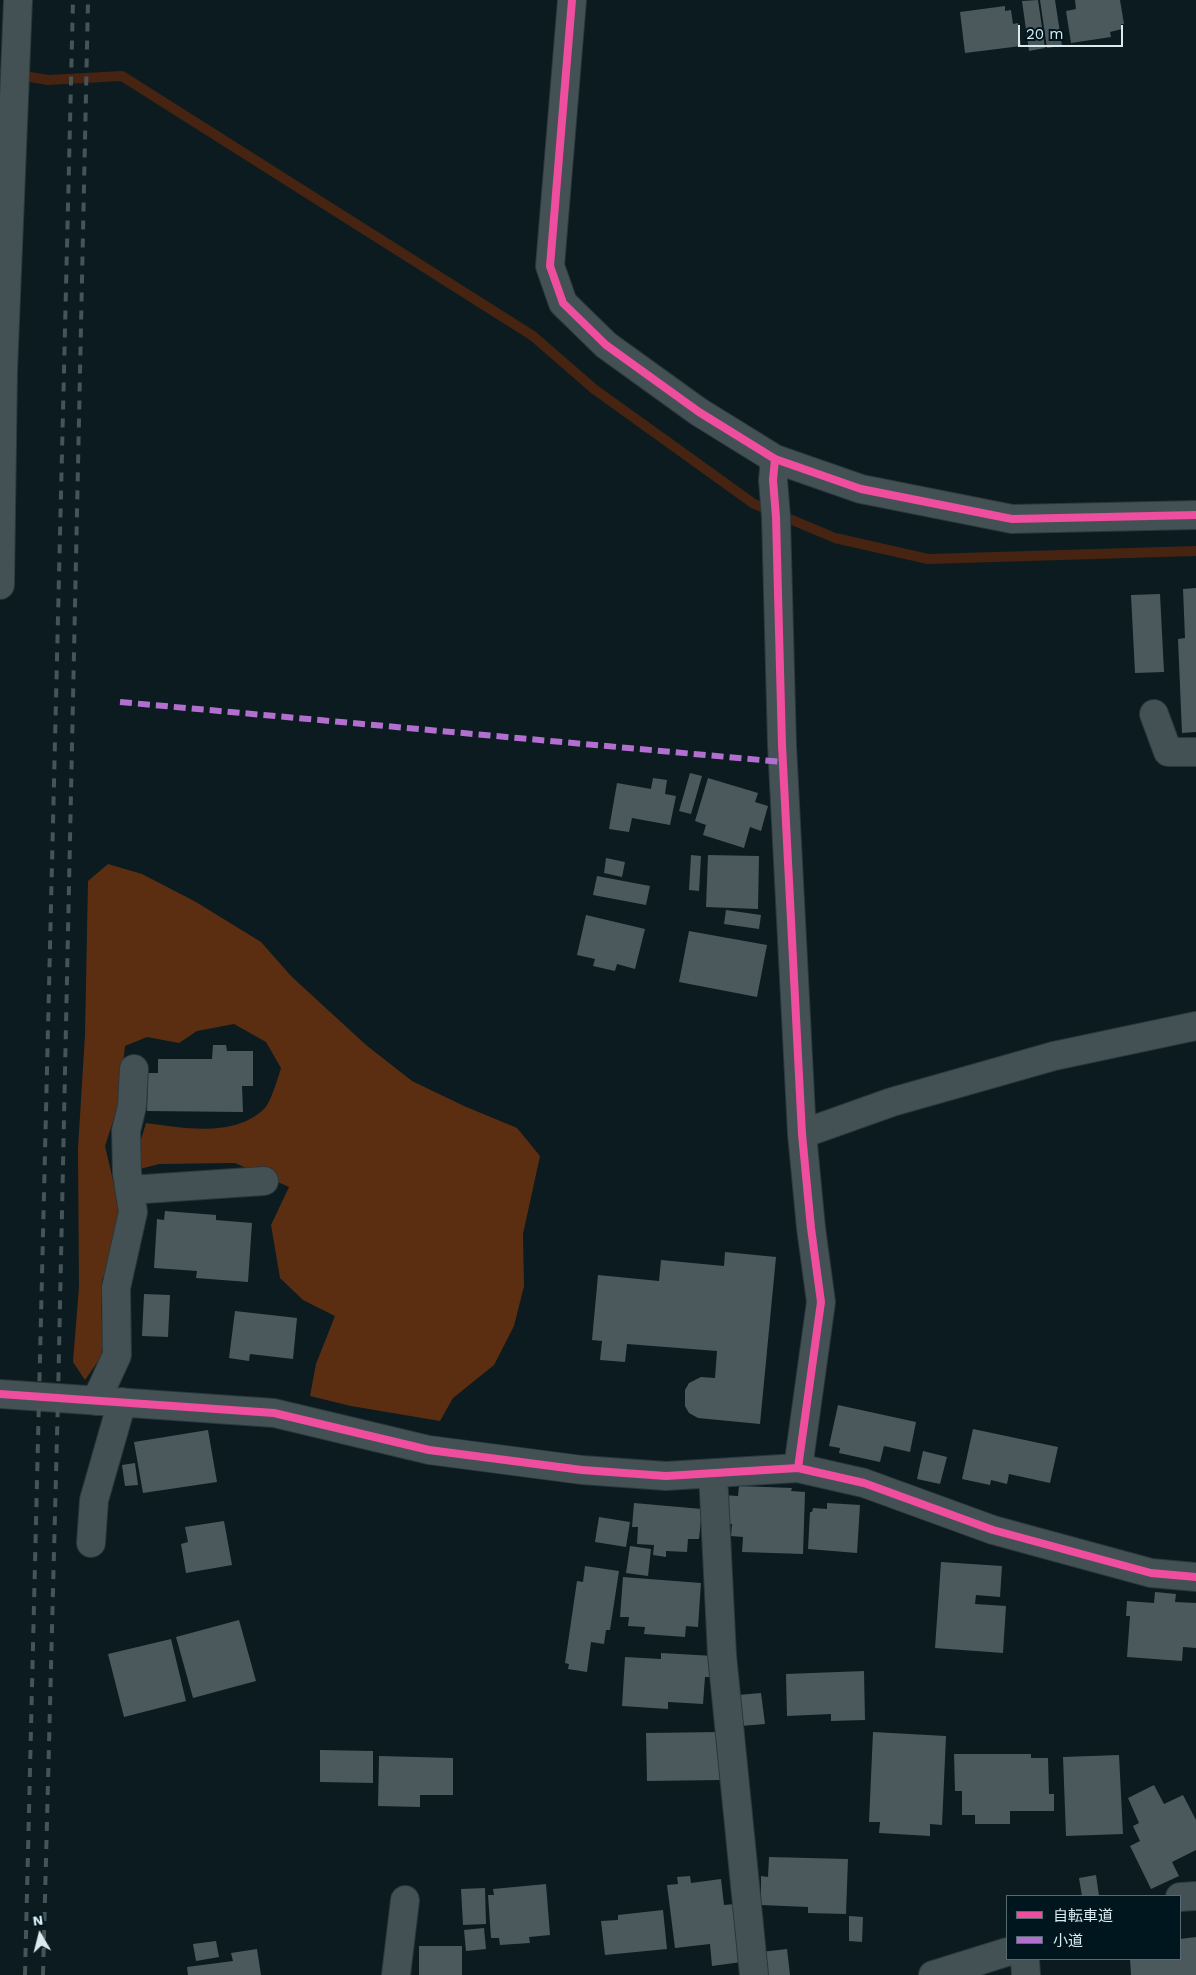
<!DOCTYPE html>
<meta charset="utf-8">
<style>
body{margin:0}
#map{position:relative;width:1196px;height:1975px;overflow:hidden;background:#0b1b20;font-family:"Work Sans","Noto Sans JP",sans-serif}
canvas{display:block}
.legend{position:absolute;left:1006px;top:1895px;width:175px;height:65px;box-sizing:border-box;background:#00161e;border:1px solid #576b72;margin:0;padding:6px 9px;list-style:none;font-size:15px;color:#daeaef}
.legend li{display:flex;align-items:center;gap:10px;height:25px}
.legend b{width:25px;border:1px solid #576b72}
.north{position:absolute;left:15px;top:1910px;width:50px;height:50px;-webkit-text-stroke:4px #00161e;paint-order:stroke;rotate:352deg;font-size:14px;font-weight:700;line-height:20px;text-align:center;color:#daeaef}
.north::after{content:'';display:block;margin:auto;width:18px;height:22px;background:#daeaef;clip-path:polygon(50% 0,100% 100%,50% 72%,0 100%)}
.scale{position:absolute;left:1018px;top:25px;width:105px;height:22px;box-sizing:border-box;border:2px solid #daeaef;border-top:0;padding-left:6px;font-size:15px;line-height:18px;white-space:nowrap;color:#daeaef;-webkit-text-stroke:4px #00161e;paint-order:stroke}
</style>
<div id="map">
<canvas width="1196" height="1975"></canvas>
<ul class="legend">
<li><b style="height:6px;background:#ef4d9e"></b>自転車道</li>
<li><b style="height:6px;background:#b36fd0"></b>小道</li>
</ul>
<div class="north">N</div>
<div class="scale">20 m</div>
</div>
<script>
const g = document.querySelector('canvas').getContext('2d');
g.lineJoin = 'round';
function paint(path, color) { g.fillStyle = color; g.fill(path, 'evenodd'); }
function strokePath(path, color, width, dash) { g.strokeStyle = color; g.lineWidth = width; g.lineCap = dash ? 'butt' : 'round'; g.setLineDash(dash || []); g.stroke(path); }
paint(new Path2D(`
 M108 864 142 874 196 902 261 942 292 977 366 1045 412 1081 464 1106 517 1128 540 1156 523 1234 524 1286 514 1326 494 1365 453 1398 440 1421 351 1406 310 1396 316 1364 335 1316 303 1300 280 1278 271 1225 289 1187 235 1163 159 1164 140 1169 138 1149 146 1123C183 1128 235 1138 265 1108 271 1101 278 1078 281 1068L266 1042 234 1024 197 1031 179 1043 147 1037 125 1046 119 1103 105 1146 116 1193 118 1213 116 1255 102 1279 101 1309 103 1340 101 1357 85 1380 73 1362 79 1287 78 1148 85 1035 88 881Z`), '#5c2e11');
strokePath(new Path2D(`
 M0 72 48 80 122 76 533 336 594 389 754 504 835 538 928 559 1196 551`), '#462411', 10);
paint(new Path2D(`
 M1038 0 1045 48 1029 51 1022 1Z
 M1040 0H1055L1062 46 1047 48Z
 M1075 0H1120L1124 24H1121L1122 29 1110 32 1111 37 1071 43 1066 11 1076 9Z
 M1005 6V11L1011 10 1013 24 1018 23 1021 46 965 53 960 12Z
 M1196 588V732L1182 733 1178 639 1185 638 1183 589Z
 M1160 594 1164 672 1135 673 1131 595Z
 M690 773 702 776 691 814 679 811Z
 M653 778 667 780 665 794 676 796 670 825 632 818 629 832 609 829 617 783 651 789Z
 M708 778 758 793 755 802 768 806 761 831 750 827 744 848 703 835 706 825 695 821Z
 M691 855 701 856 699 891 689 890Z
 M708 855 759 856 758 909 706 907Z
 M606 858 625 862 622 877 604 873Z
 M597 876 650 886 646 905 593 895Z
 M726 910 761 915 759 929 724 924Z
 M586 915 645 929 635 969 617 964 615 971 593 966 595 959 577 955Z
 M689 931 767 945 757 997 679 982Z
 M213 1045H226L227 1051H253V1086H242L243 1112 147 1111 148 1073H158V1059H212Z
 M165 1211 216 1215V1220L252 1223 248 1282 196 1278 197 1271 154 1268 157 1219 164 1220Z
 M725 1252 776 1257 760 1424 698 1418 689 1413 685 1406V1390L689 1383 701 1377 715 1378 717 1351 627 1344 625 1362 600 1360 602 1341 592 1340 598 1275 659 1281 661 1260 724 1266Z
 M144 1294 170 1295 168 1337 142 1336Z
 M235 1311 297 1318 293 1359 250 1354 249 1361 229 1358Z
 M838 1405 916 1422 910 1452 884 1446 880 1462 839 1453 840 1448 829 1446Z
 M973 1429 1058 1447 1050 1483 1009 1474 1007 1484 991 1480 990 1485 962 1479Z
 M208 1430 217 1482 143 1493 134 1442Z
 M923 1451 947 1457 940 1484 917 1479Z
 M135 1463 138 1485 125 1486 122 1465Z
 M739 1486 792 1488 791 1491 805 1492 803 1554 742 1552 743 1537 731 1536 732 1524H722L723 1495 738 1496Z
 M634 1503 702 1509 699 1539H688L687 1552 666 1551V1557L653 1555 654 1545 637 1544 638 1527H632Z
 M827 1503 860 1505 857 1553 808 1549 810 1512H812L813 1508 827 1509Z
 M599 1517 630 1522 626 1547 595 1542Z
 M224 1521 232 1565 186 1573 181 1544 188 1542 185 1527Z
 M630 1546 651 1549 648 1576 626 1573Z
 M941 1562 1002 1566 1000 1597 976 1595 975 1604 1006 1606 1003 1653 935 1648Z
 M585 1566 619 1571 610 1630H606L604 1644 591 1642 587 1672 568 1669 569 1664 565 1663 577 1581 583 1582Z
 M623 1577 701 1583 698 1627 686 1626 685 1637 644 1634 645 1627 628 1626 629 1617H620Z
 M1155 1592 1176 1594 1175 1602 1196 1603V1648L1183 1647 1182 1661 1127 1657 1130 1616H1126L1127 1601 1154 1603Z
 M239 1620 256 1681 193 1698 176 1637Z
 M171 1639 186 1701 124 1717 108 1654Z
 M661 1653 714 1656 713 1677H705L703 1704 668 1702V1709L622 1706 625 1657 661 1659Z
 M864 1671 865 1720 831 1721V1714L787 1716 786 1674Z
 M761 1693 765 1724 741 1726 738 1695Z
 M719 1732 720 1780 647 1781 646 1733Z
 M873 1732 946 1736 942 1825 930 1824V1836L879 1833 880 1822H869Z
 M320 1750 373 1751V1783L320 1782Z
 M954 1754H1031V1758H1048L1049 1794H1054V1811H1010V1824H975V1815H962V1791H955Z
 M1119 1755 1123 1834 1066 1836 1063 1757Z
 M379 1756 453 1758V1795H420V1807L378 1806Z
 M1154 1785 1164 1804 1183 1795 1196 1820V1850L1172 1862 1179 1876 1151 1889 1130 1846 1140 1841 1133 1826 1139 1823 1128 1798Z
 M769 1857 848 1859 846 1914 808 1913V1907L761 1905V1876L768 1877Z
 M1096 1875 1099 1896H1082L1079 1878Z
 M690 1876 691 1883 721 1879 724 1905 735 1904 742 1962 712 1966 710 1944 675 1948 667 1885 678 1884 677 1877Z
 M546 1884 550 1935 529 1937 530 1943 500 1945 499 1938H491L488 1895H494L493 1889Z
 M485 1888 486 1924 463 1925 461 1889Z
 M663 1910 667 1949 605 1955 601 1921 618 1920V1915Z
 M849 1916 863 1917 862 1942 849 1941Z
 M484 1928 486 1949 466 1951 464 1930Z
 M1196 1937V1975H1131L1130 1959H1180V1939Z
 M216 1941 219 1957 196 1961 193 1944Z
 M419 1946H462V1975H419Z
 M257 1949 261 1975H188L187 1967 233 1961 231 1953Z
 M787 1949 790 1975H764L761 1952Z`), '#4b595d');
const minor = new Path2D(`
 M572 0 550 266 563 303 606 345 699 412 775 459 861 489 1012 519 1196 515
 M775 459 773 480 776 517 782 745 802 1134 811 1228 821 1302 798 1468
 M0 585 3 371 18 0
 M1154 714 1168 752H1196
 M802 1134 892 1102 1054 1056 1196 1026
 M130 1190 264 1181
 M0 1394 274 1413 429 1450 582 1470 666 1476 798 1468 864 1483 993 1530 1151 1573 1196 1577
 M96 1401 117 1355 116 1288 133 1212 127 1173 126 1131 132 1106 134 1069
 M713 1473 722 1655 754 1975
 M91 1543 94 1500 122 1402
 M1180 1897 1196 1896
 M1025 1959 1026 1975
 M396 1975 405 1900
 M933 1975 1007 1952`);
strokePath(minor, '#2a373b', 30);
strokePath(minor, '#435155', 28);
strokePath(new Path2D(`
 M25 1975 73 0
 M43 1975 58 1398 88 0`), '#465457', 4, [9, 9]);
strokePath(new Path2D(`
 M120 702 783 762`), '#b36fd0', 6, [12, 6]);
strokePath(new Path2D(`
 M572 0 550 266 563 303 606 345 699 412 775 459 861 489 1012 519 1196 515
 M775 459 773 480 776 517 782 745 802 1134 811 1228 821 1302 798 1468
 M0 1394 274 1413 429 1450 582 1470 666 1476 798 1468 864 1483 993 1530 1151 1573 1196 1577`), '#ef4d9e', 8);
</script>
